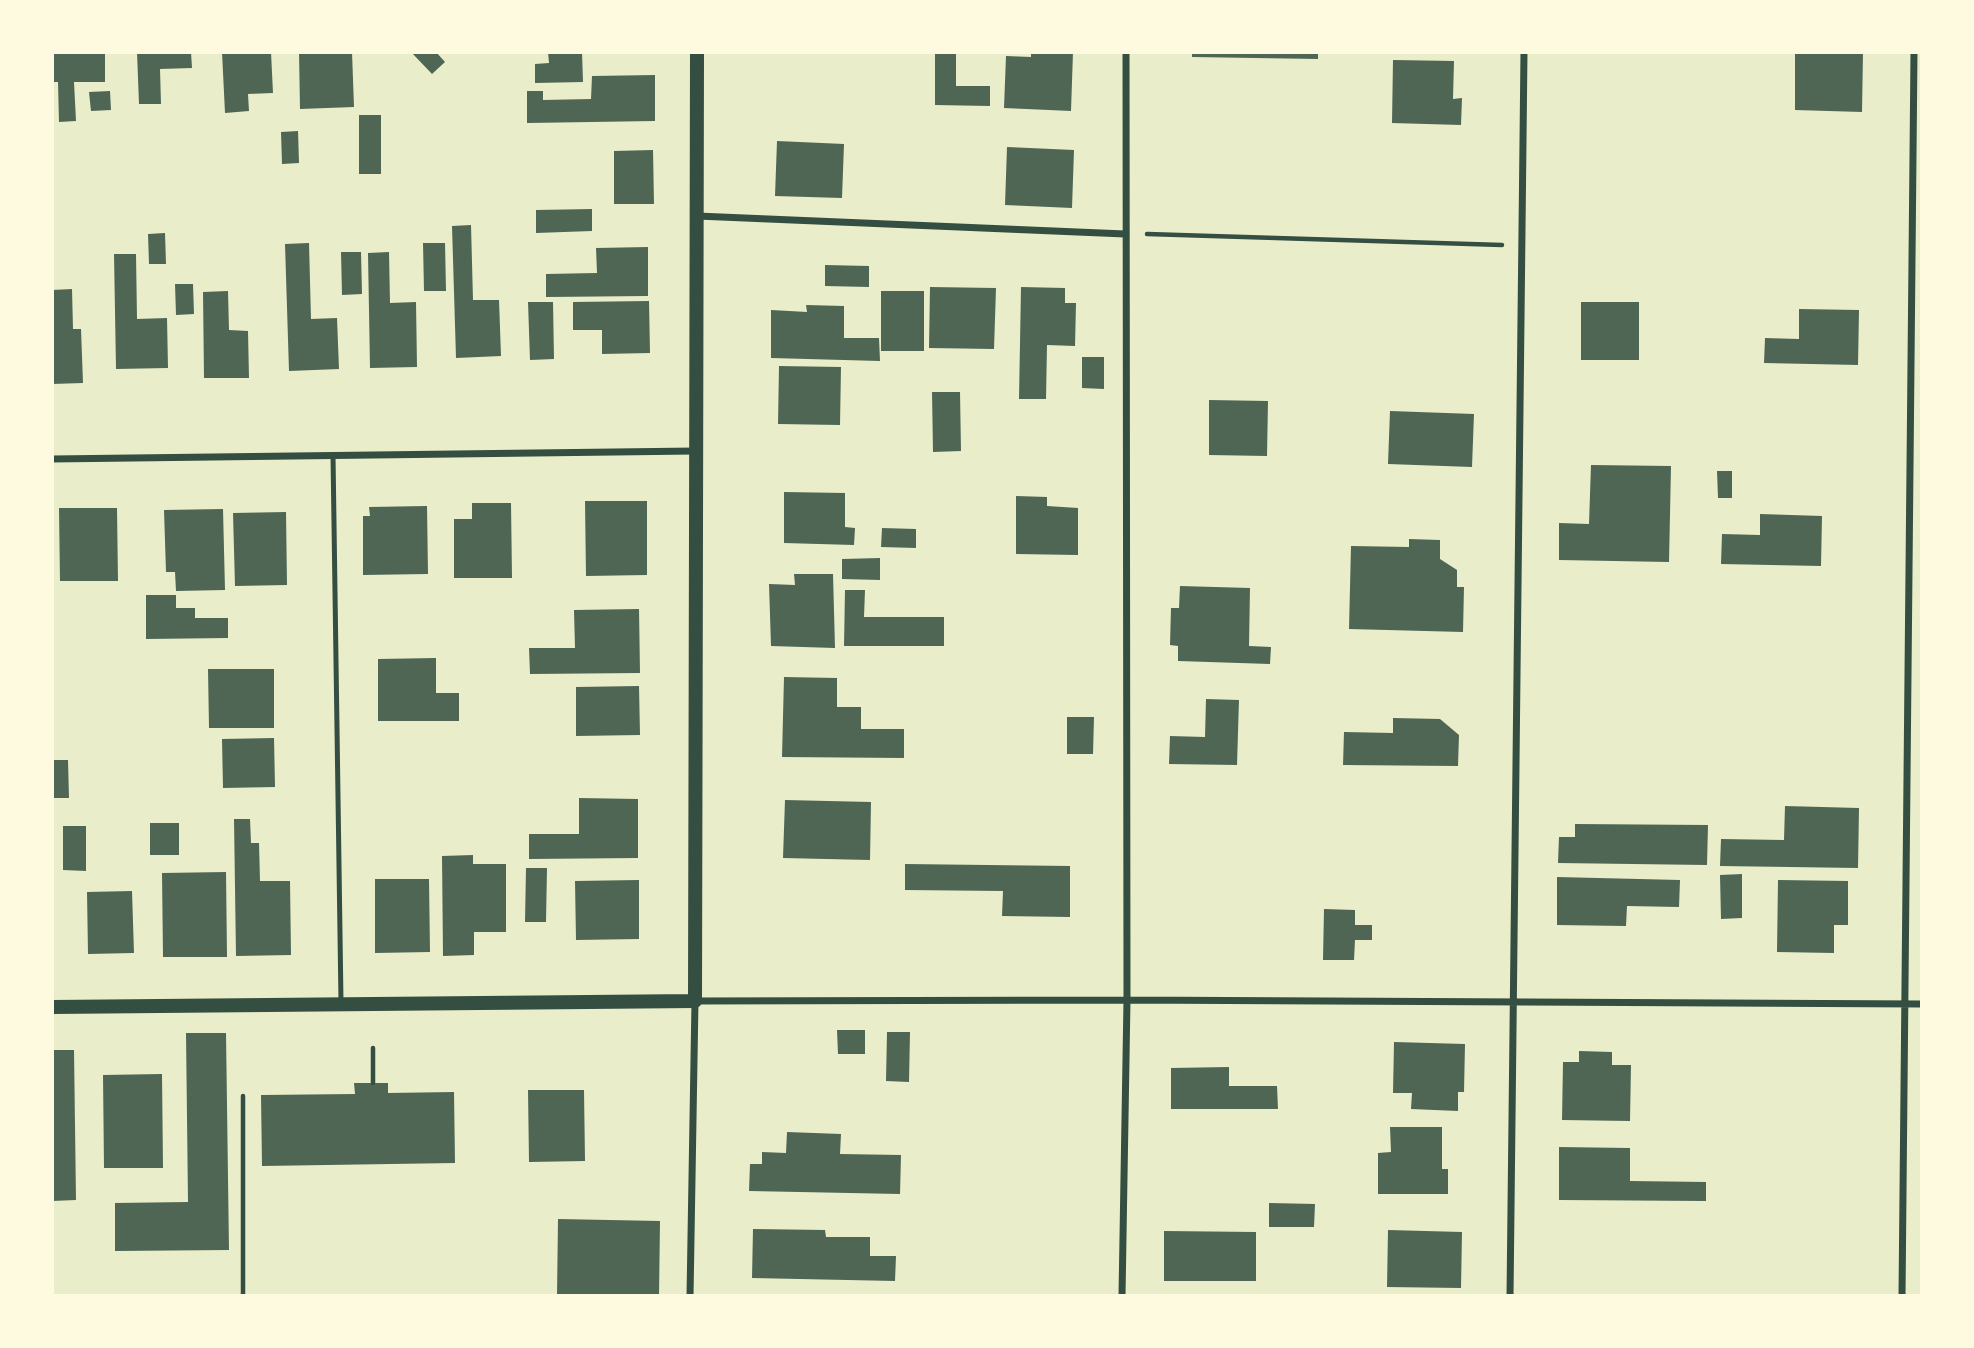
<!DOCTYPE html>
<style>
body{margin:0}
#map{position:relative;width:1974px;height:1348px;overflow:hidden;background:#e9edc9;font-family:"PT Sans",sans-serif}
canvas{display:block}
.frame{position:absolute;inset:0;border:54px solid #fefae0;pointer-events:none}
</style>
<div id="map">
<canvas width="1974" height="1348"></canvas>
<div class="frame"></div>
</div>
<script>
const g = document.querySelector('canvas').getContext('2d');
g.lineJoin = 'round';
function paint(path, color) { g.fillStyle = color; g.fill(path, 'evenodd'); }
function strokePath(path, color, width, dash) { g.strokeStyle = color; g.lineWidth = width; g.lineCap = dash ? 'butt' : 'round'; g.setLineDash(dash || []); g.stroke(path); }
paint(new Path2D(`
 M52 52H105V82H74L76 121 59 122 58 82H52Z
 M137 52H191L192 68 160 69 161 104H139Z
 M222 52H271L273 93 248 94 249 111 225 113Z
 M299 52H352L354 107 300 109Z
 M411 52H436L445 62 432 74Z
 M548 52H582L583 82 535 83V64L549 63Z
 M935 52H956V86H990V106L935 105Z
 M1031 52H1073L1071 111 1004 108 1006 56 1031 57Z
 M1192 52H1318V59L1192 57Z
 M1795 52H1863L1862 112 1795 110Z
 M1393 60 1454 61 1453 99 1462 98 1461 125 1392 123Z
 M655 75V121L527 123V91H543V100L591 99 592 76Z
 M110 91 111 110 91 111 89 92Z
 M359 115H381V174H359Z
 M298 131 299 163 282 164 281 132Z
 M777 141 844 144 842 198 775 196Z
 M1007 147 1074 150 1072 208 1005 205Z
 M653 150 654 204H614V151Z
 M592 209V231L536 233V210Z
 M471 225 473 300H499L501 356 456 358 452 226Z
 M165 233 166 264H149L148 234Z
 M309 243 311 319 337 318 339 369 289 371 285 244Z
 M423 243H445L446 291H424Z
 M648 247V296L546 297V274L597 273 596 248Z
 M341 252H361L362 294 342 295Z
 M389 252 390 303 416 302 417 367 370 368 368 253Z
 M114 254H136L137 319 167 318 168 368 116 369Z
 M825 265 869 266V287L825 286Z
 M175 284H193L194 314 176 315Z
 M930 287 996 288 994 349 929 348Z
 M1021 287 1065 288V303H1076L1075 346 1047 345 1046 399H1019Z
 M72 289 73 329H81L83 383 52 384V290Z
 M228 291 229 330 248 331 249 378H204L203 292Z
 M881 291H924V351H881Z
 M649 301 650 353 602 354V330H573V302Z
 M528 302H553L554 359 530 360Z
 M1581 302H1639V360H1581Z
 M806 305 844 306V338H879L880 361 771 358V310L807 312Z
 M1799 309 1859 310 1858 365 1764 363 1765 338 1799 339Z
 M1082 357H1104V389L1082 388Z
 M779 366 841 367 840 425 778 424Z
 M932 392H960L961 451 933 452Z
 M1209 400 1268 401 1267 456 1209 455Z
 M1390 411 1474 414 1472 467 1388 464Z
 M1591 465 1671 466 1669 562 1559 560V523L1589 524Z
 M1717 471H1732V498H1718Z
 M784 492 845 493V527L855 528 854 545 784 543Z
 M1016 496 1047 497V506L1078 508V555L1016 554Z
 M585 501H647V575L586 576Z
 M472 503H511L512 578H454V519H472Z
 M427 506 428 574 363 575V516H370L369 507Z
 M59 508H117L118 581H60Z
 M223 509 225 590 176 591 175 572H166L164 510Z
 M286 512 287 585 235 586 233 513Z
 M1760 514 1822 516 1821 566 1721 564 1722 534 1760 535Z
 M882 528 916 529V548L881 547Z
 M1409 539 1440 540V559L1457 570V587H1464L1463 632 1349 629 1351 546 1409 547Z
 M880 558V580L842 579V559Z
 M794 574H833L835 648 771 646 769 584 795 585Z
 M1180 586 1250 588 1249 646 1271 647 1270 664 1178 661V646L1170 645 1171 608H1179Z
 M845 590H865L864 617H944V646H844Z
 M146 595H176V608H195V618H228V638L146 639Z
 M639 609 640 673 530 674 529 648H575L574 610Z
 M436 658V693H459V721H378V659Z
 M208 669H274V728H209Z
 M784 677 837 678V707H861V729H904V758L782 757Z
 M639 686 640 735 576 736V687Z
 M1206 699 1239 700 1237 765 1169 764 1170 736 1205 737Z
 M1067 717H1094L1093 754H1067Z
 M1393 718 1440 719 1459 735 1458 766 1343 765 1344 732 1393 733Z
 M274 738 275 787 223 788 222 739Z
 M52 760H68L69 798H52Z
 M579 798 638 799V858L529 859V834H579Z
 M785 800 871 802 870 860 783 858Z
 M1785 806 1859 808 1858 868 1720 866 1721 839 1784 840Z
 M234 819H250L251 843H259L260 881H290L291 955 236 956Z
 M150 823H179V855H150Z
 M1575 824 1708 825 1707 865 1558 863 1559 837H1575Z
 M63 826H86V871L63 870Z
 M473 855V864H506V932H474V955L443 956 442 856Z
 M905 864 1070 866V917L1002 916 1003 891 905 890Z
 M526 868H547L546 922H525Z
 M226 872 227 957H163L162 873Z
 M1742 874V918L1721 919 1720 875Z
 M1557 877 1680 880 1679 907 1627 906 1626 926 1557 925Z
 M375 879H429L430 952 375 953Z
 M639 880V939L576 940 575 881Z
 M1778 880 1848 881V925H1834V953L1777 952Z
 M132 891 134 953 88 954 87 892Z
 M1324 909 1355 910V925H1372V940H1355L1354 960H1323Z
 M837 1030H865V1054H838Z
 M887 1032H910L909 1082 886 1081Z
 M186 1033H226L229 1250 115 1251V1203L188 1202Z
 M1394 1042 1465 1044 1464 1092H1458V1111L1411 1109 1412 1093H1393Z
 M52 1050H74L76 1200 52 1201Z
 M1579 1051 1612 1052V1065H1631L1630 1121 1562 1120 1563 1062H1579Z
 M1229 1067V1086H1277L1278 1109H1171V1068Z
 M162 1074 163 1168H104L103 1075Z
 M354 1083H388V1093L454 1092 455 1163 262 1166 261 1095 355 1094Z
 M528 1090H584L585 1161 529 1162Z
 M1390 1127H1442V1169H1448V1194H1378V1153L1391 1152Z
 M787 1132 841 1134 840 1154 901 1155 900 1194 749 1191 750 1164H762V1152L786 1153Z
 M1559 1147 1630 1148V1181L1706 1182V1201L1559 1200Z
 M1269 1203 1315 1204 1314 1227H1269Z
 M558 1219 660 1221 659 1296H557Z
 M753 1229 825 1230 826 1237H870V1256H896L895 1281 752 1278Z
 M1388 1230 1462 1232 1461 1288 1387 1287Z
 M1164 1231 1256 1232V1281H1164Z`), '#4f6655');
strokePath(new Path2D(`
 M1147 234 1502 245
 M373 1048V1083
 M243 1096V1296`), '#344e41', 4.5);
strokePath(new Path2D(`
 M333 455 341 1002`), '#344e41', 5);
strokePath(new Path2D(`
 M697 216 1125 234
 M52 459 695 451
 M690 1296 695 1001 1127 1000 1922 1004
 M1122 1296 1127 1000 1126 52
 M1510 1296 1524 52
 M1902 1296 1914 52`), '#344e41', 7);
strokePath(new Path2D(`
 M52 1007 695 1001 697 52`), '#344e41', 14);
</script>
